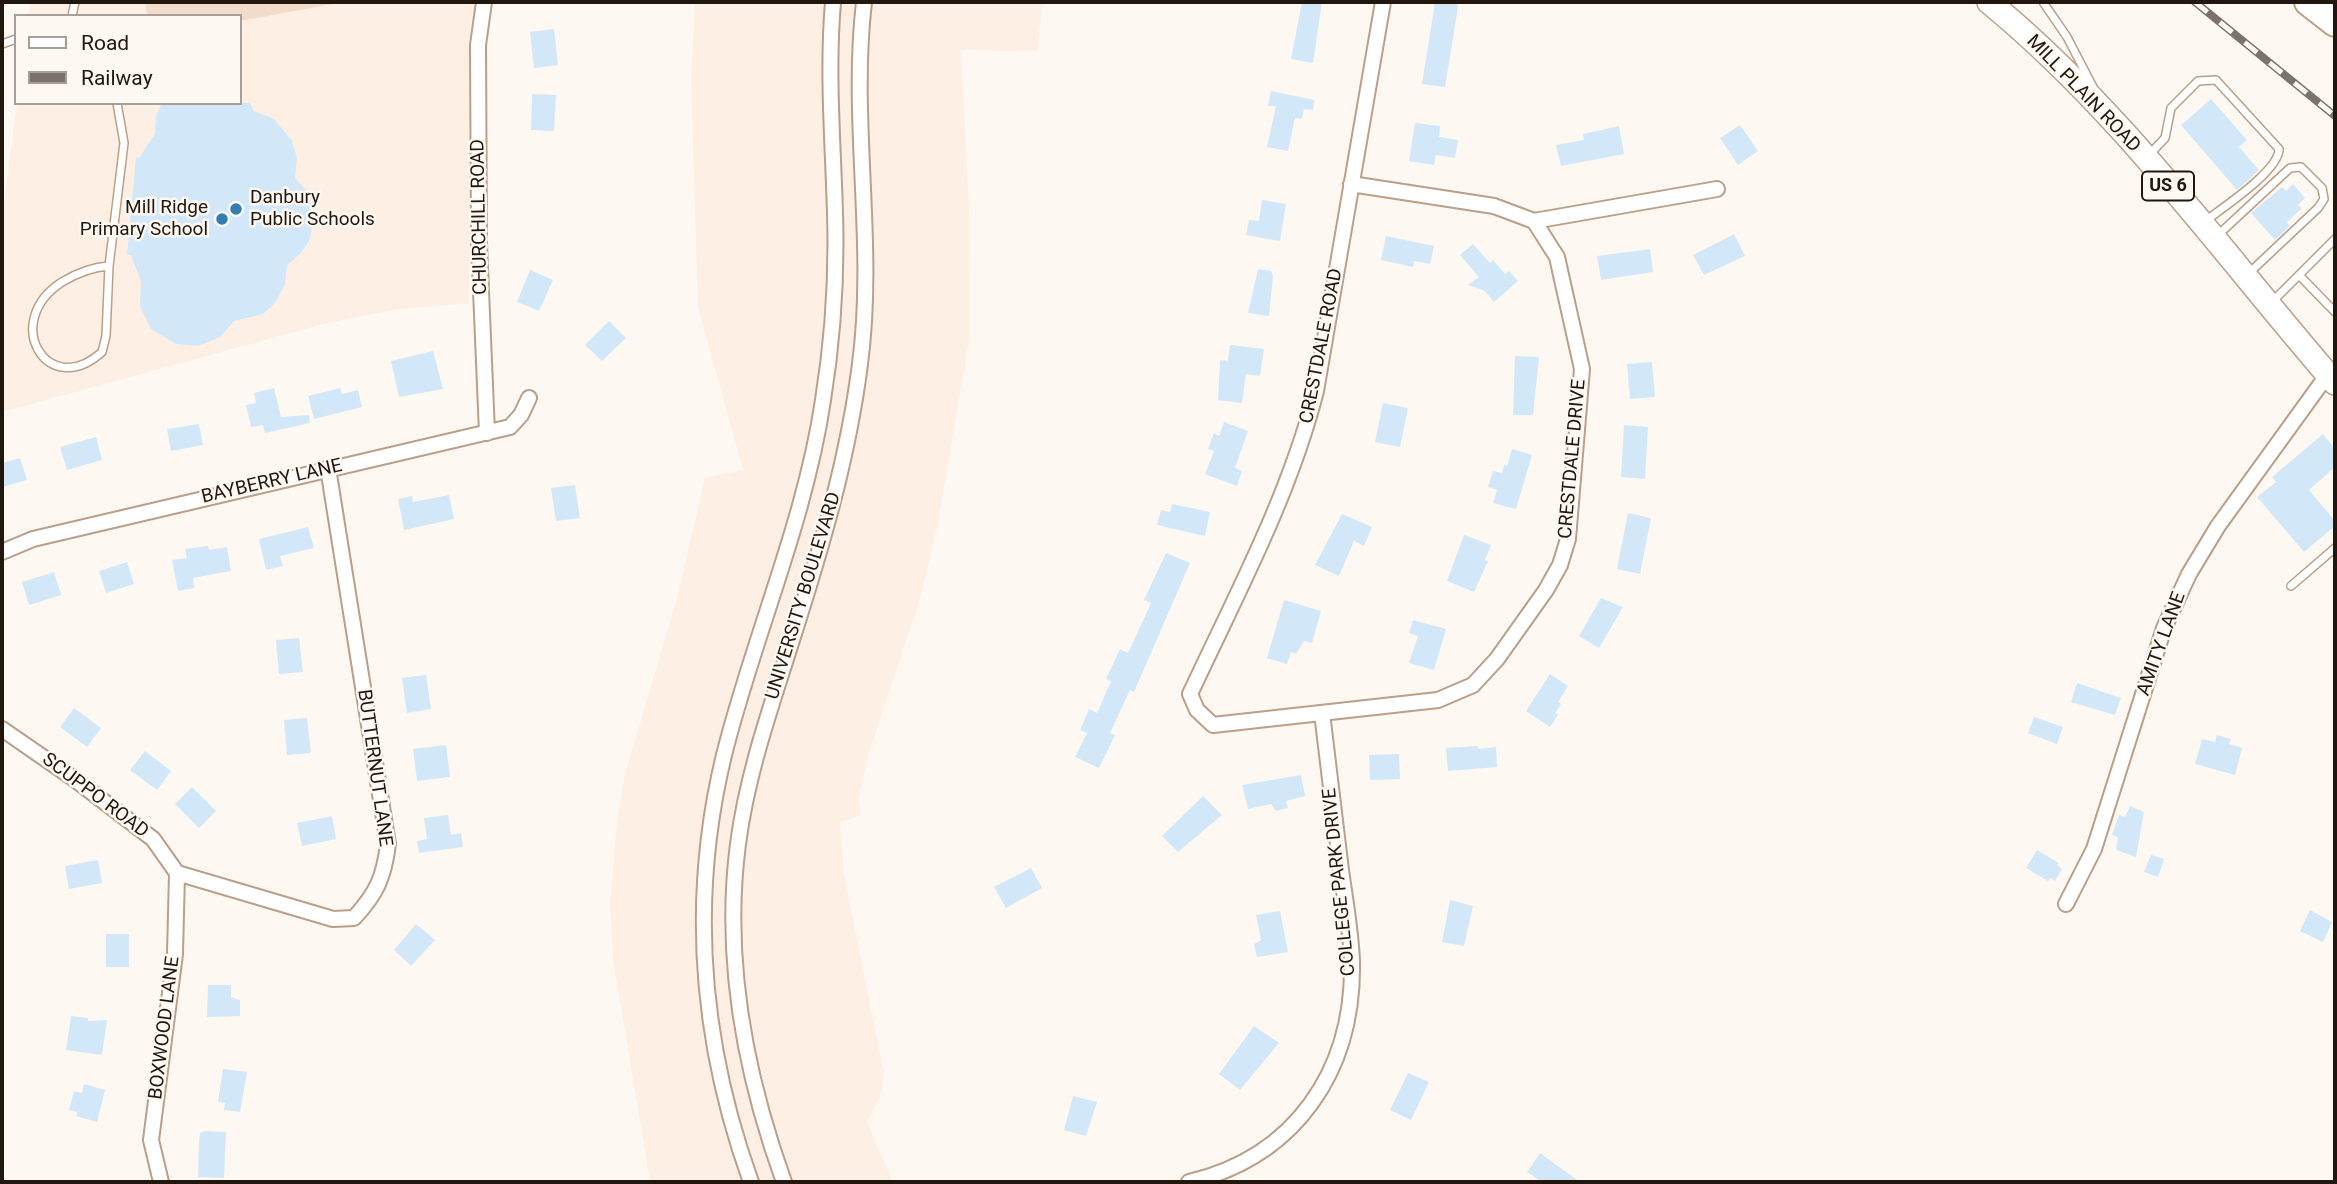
<!DOCTYPE html>
<style>
body{margin:0}
#map{position:relative;width:2337px;height:1184px;overflow:hidden;background:#fef8f3;font-family:Roboto,sans-serif}
canvas{display:block}
.frame{position:absolute;inset:0;border:4px solid #21170f;pointer-events:none}
.legend{position:absolute;left:14px;top:14px;width:228px;height:91px;box-sizing:border-box;background:#fef8f3;border:2px solid #a69e98;margin:0;padding:9px 12px;list-style:none;font-size:21px;color:#21170f}
.legend li{display:flex;align-items:center;gap:14px;height:35px}
.legend b{width:35px;border:2px solid #a69e98}
</style>
<div id="map">
<canvas width="2337" height="1184"></canvas>
<div class="frame"></div>
<ul class="legend">
<li><b style="height:9px;background:#fff"></b>Road</li>
<li><b style="height:9px;background:#7a726b"></b>Railway</li>
</ul>
</div>
<script>
const g = document.querySelector('canvas').getContext('2d');
g.lineJoin = 'round';
function paint(path, color) { g.fillStyle = color; g.fill(path, 'evenodd'); }
function strokePath(path, color, width, dash) { g.strokeStyle = color; g.lineWidth = width; g.lineCap = dash ? 'butt' : 'round'; g.setLineDash(dash || []); g.stroke(path); }
function write(font, color, halo, rows, align = 'center') {
  g.font = font + ' Roboto,sans-serif'; g.lineWidth = 5; g.setLineDash([]); g.textBaseline = 'middle'; g.strokeStyle = halo; g.fillStyle = color; for (const [text, x, y, turn = 0] of rows) {
    g.save(); g.translate(x, y); g.rotate((+turn || 0) * Math.PI / 180); g.textAlign = isNaN(turn) ? turn : align; if (halo) g.strokeText(text, 0, 0); g.fillText(text, 0, 0); g.restore();
  }
}
paint(new Path2D(`
 M30 2H474L470 26 469 303 398 309 327 323 2 412V220L17 103H240V16H29Z
 M695 2H1043L1037 51 961 50 969 210 970 335 937 528 921 595 867 759 859 798 861 815 840 822 844 875 884 1074 881 1094 867 1123 893 1182H650L641 1127 613 960 610 904 617 822 625 774 678 595 705 478 743 470 698 307 691 80Z`), '#fdefe3');
paint(new Path2D(`
 M145 2H344L240 21V16H147Z`), '#f3dcc9');
paint(new Path2D(`
 M1302 2H1322L1313 63 1291 59Z
 M1435 2H1457L1458 7 1445 87 1422 84Z
 M554 29 558 65 534 68 530 32Z
 M1271 91 1314 100 1313 110 1304 109 1302 119 1295 118 1288 151 1267 147 1276 106H1268Z
 M532 94 556 95 554 131 531 130Z
 M2211 99 2247 140 2239 147 2259 170 2237 190 2181 125Z
 M162 103H250L254 111 274 119 292 141 297 158 295 178 306 190 314 212 310 239 300 254 287 265 285 284 275 303 263 314 234 321 220 337 198 346 176 344 151 329 140 306 141 281 131 255H127L136 157 139 158 155 134 156 116Z
 M1415 123 1440 126 1439 137 1458 140 1455 158 1436 155 1434 165 1409 161Z
 M1740 125 1758 151 1738 165 1720 138Z
 M1619 126 1624 154 1561 166 1556 145 1584 140 1583 134Z
 M2293 184 2305 198 2298 205 2302 208 2287 222 2290 226 2275 240 2251 213 2282 187 2286 191Z
 M1262 200 1286 204 1280 241 1246 235 1249 220 1259 221Z
 M1734 234 1745 256 1704 275 1693 255Z
 M1386 236 1434 246 1430 264 1414 261 1413 267 1381 260Z
 M1473 244 1490 263 1493 260 1505 274 1509 271 1518 281 1494 302 1485 291 1468 285 1479 277 1460 255Z
 M1650 249 1653 272 1601 280 1597 256Z
 M1258 269 1271 271 1273 276 1269 316 1248 313Z
 M530 270 553 280 539 311 517 302Z
 M609 321 626 338 602 361 585 345Z
 M1230 345 1264 349 1260 376 1246 374 1242 403 1218 400 1220 360 1228 361Z
 M433 351 443 389 399 397 391 361Z
 M1515 356 1539 357 1533 415H1513Z
 M1652 362 1655 397 1630 399 1627 364Z
 M274 388 281 417 309 415 310 423 265 433 263 425 251 427 246 405 256 403 254 393Z
 M340 388 342 394 358 390 362 407 314 419 308 396Z
 M1383 403 1408 408 1400 447 1375 442Z
 M1224 422 1248 431 1235 468 1242 471 1237 486 1205 474 1214 451 1208 449 1214 433 1219 436Z
 M199 424 203 445 171 451 167 429Z
 M1624 425 1648 427 1645 479 1621 477Z
 M2323 434 2335 449V467L2309 490 2335 521V526L2304 552 2257 497 2276 482 2272 477Z
 M96 437 102 460 67 470 60 447Z
 M1512 449 1532 455 1516 509 1493 503 1497 490 1488 487 1493 471 1502 473 1504 465 1507 466Z
 M20 458 27 480 2 487V463Z
 M575 485 580 518 556 521 551 488Z
 M449 495 454 519 404 530 398 499 412 496 413 502Z
 M1172 504 1210 512 1205 536 1157 525 1161 510 1170 512Z
 M1628 513 1651 518 1640 574 1617 569Z
 M1342 514 1372 527 1364 546 1354 541 1339 576 1315 565Z
 M308 527 314 548 280 556 283 566 266 570 259 539Z
 M1464 535 1491 545 1485 560 1488 561 1474 592 1447 581Z
 M208 546 209 550 227 547 231 571 193 578 194 588 178 591 172 560 187 558 185 549Z
 M1166 553 1190 563 1134 692 1130 690 1110 733 1115 735 1099 768 1075 757 1087 733 1080 730 1089 709 1097 713 1111 681 1106 679 1120 649 1128 653 1135 638 1151 603 1144 600Z
 M127 562 134 584 106 593 99 571Z
 M54 572 61 595 29 605 22 582Z
 M1601 598 1623 607 1599 648 1579 636Z
 M1284 600 1321 611 1312 643 1304 641 1296 654 1291 652 1287 664 1267 658Z
 M1413 620 1446 629 1434 670 1409 663 1418 636 1409 633Z
 M299 638 303 672 279 674 276 640Z
 M1550 674 1568 686 1558 702 1561 704 1555 713 1558 715 1550 727 1526 711Z
 M426 675 431 709 407 713 402 678Z
 M2077 683 2121 698 2115 715 2071 702Z
 M74 708 101 728 87 747 60 727Z
 M2034 717 2063 727 2057 744 2028 733Z
 M307 718 311 753 287 755 284 720Z
 M2217 735 2231 739 2229 744 2242 748 2235 775 2195 764 2202 739 2215 742Z
 M446 745 450 777 417 781 413 749Z
 M1478 746V749L1496 747 1497 767 1448 771 1446 748Z
 M145 751 171 771 157 790 130 770Z
 M1399 754 1400 779 1370 780 1369 755Z
 M1301 775 1305 796 1286 801 1288 808 1276 811 1271 804 1248 809 1242 785Z
 M192 787 216 811 199 828 175 804Z
 M1203 796 1222 815 1178 852 1162 836Z
 M2130 806 2144 812 2136 857 2116 850 2118 837 2112 835 2119 815 2125 817Z
 M448 815 451 835 461 833 463 847 419 853 417 841 427 839 424 818Z
 M332 816 336 839 302 846 297 823Z
 M2037 850 2059 863 2057 865 2062 869 2055 881 2050 878 2048 881 2026 868Z
 M2151 855 2164 859 2158 877 2144 872Z
 M98 860 102 883 69 889 65 866Z
 M1031 868 1042 888 1006 908 994 887Z
 M1450 900 1473 906 1464 946 1442 942Z
 M2310 910 2332 922 2323 942 2300 931Z
 M1280 911 1288 952 1257 957 1254 944 1261 940 1256 915Z
 M416 924 435 940 411 966 394 950Z
 M106 934H129V967H106Z
 M208 985H231V997L240 1000V1016L207 1017Z
 M71 1016 88 1018V1021L107 1020 102 1055 66 1050Z
 M1254 1026 1279 1043 1240 1090 1219 1074Z
 M223 1069 247 1072 240 1112 224 1110 225 1103 218 1102Z
 M1408 1073 1429 1082 1411 1120 1390 1110Z
 M84 1084 105 1090 97 1122 76 1116 77 1112 69 1110 74 1091 82 1093Z
 M1073 1096 1097 1102 1086 1136 1064 1130Z
 M205 1131 226 1132 224 1178 198 1177 199 1142 200 1133Z
 M1540 1153 1580 1182H1542L1527 1172Z`), '#d2e8f9');
const lane = new Path2D(`
 M2043 2 2067 37 2093 87
 M72 16 75 2
 M2 44 16 39
 M2148 156 2165 138 2171 108 2198 81 2216 80 2279 149C2279 171 2222 208 2204 222
 M2218 235 2290 168 2301 167 2322 188 2324 199 2318 208 2248 274
 M109 266C92 267 77 273 62 282 0 322 48 401 102 352L106 336 109 266 124 143 117 103
 M2299 275 2335 312
 M2271 303 2335 239
 M2291 586 2335 548`);
const street = new Path2D(`
 M484 2 478 45 479 243 487 433
 M1383 2 1316 391C1289 497 1236 595 1190 694L1197 710 1213 725 1438 700 1473 685 1497 659 1546 590 1560 565 1568 539 1582 369 1557 257 1534 221
 M1351 184 1494 206 1534 221 1717 189
 M2 552 33 539 510 427 521 415 529 398
 M2 729 73 778 153 839 177 873
 M177 873 333 919 354 918C377 893 384 877 388 844L328 468
 M2066 904 2094 849 2164 628 2189 574 2218 526 2328 374
 M161 1182 151 1140 175 954 177 873
 M751 1182C701 1043 689 899 724 755 754 635 805 522 823 400 833 338 837 276 835 213 833 142 827 73 833 2
 M784 1182C745 1074 723 959 738 844 747 774 771 707 792 640 821 549 848 459 860 364 876 243 850 122 864 2
 M1189 1182C1295 1157 1354 1071 1352 962 1351 929 1344 895 1340 862 1334 812 1328 763 1322 713`);
const primary = new Path2D(`
 M1989 2C2122 111 2223 254 2335 383`);
const highway = new Path2D(`
 M2308 2 2335 23`);
strokePath(lane, '#ba9f89', 10);
strokePath(street, '#ba9f89', 18);
strokePath(primary, '#ba9f89', 26);
strokePath(highway, '#ba9f89', 30);
strokePath(lane, '#fff', 7);
strokePath(street, '#fff', 14);
strokePath(primary, '#fff', 23);
strokePath(highway, '#fff', 26);
const rail = new Path2D(`
 M2195 2 2335 116`);
strokePath(rail, '#7a726b', 8);
strokePath(rail, '#fef8f3', 5, [16]);
for (const [x, y, r, color] of [
 [236,209,7,"#317fb1"],
 [222,219,7,"#317fb1"]
]) { const dot = new Path2D(); dot.arc(x, y, r, 0, 2 * Math.PI); g.fillStyle = color; g.fill(dot); strokePath(dot, '#fef8f3', 2.5); }
for (const [x, y, w] of [
 [2168,186,52]
]) { const box = new Path2D(); box.roundRect(x - w / 2, y - 14.5, w, 29, 5); g.fillStyle = '#fef8f3'; g.fill(box); strokePath(box, '#21170f', 2); }
write('bold 18px', '#21170f', null, [
 ["US 6",2168,186]
]);
write('19px', '#21170f', '#fef8f3', [
 ["MILL PLAIN ROAD",2083,94,46],
 ["CHURCHILL ROAD",480,217,-91],
 ["CRESTDALE ROAD",1322,346,-79],
 ["CRESTDALE DRIVE",1573,459,-85],
 ["BAYBERRY LANE",272,482,-13],
 ["UNIVERSITY BOULEVARD",804,596,-73],
 ["AMITY LANE",2162,644,-70],
 ["BUTTERNUT LANE",374,768,82],
 ["SCUPPO ROAD",95,796,37],
 ["COLLEGE PARK DRIVE",1340,882,-96],
 ["BOXWOOD LANE",165,1028,-83]
]);
write('19px', '#21170f', '#fef8f3', [
 ["Danbury",250,198],
 ["Public Schools",250,220],
 ["Mill Ridge",208,208,"right"],
 ["Primary School",208,230,"right"]
], 'left');
</script>
